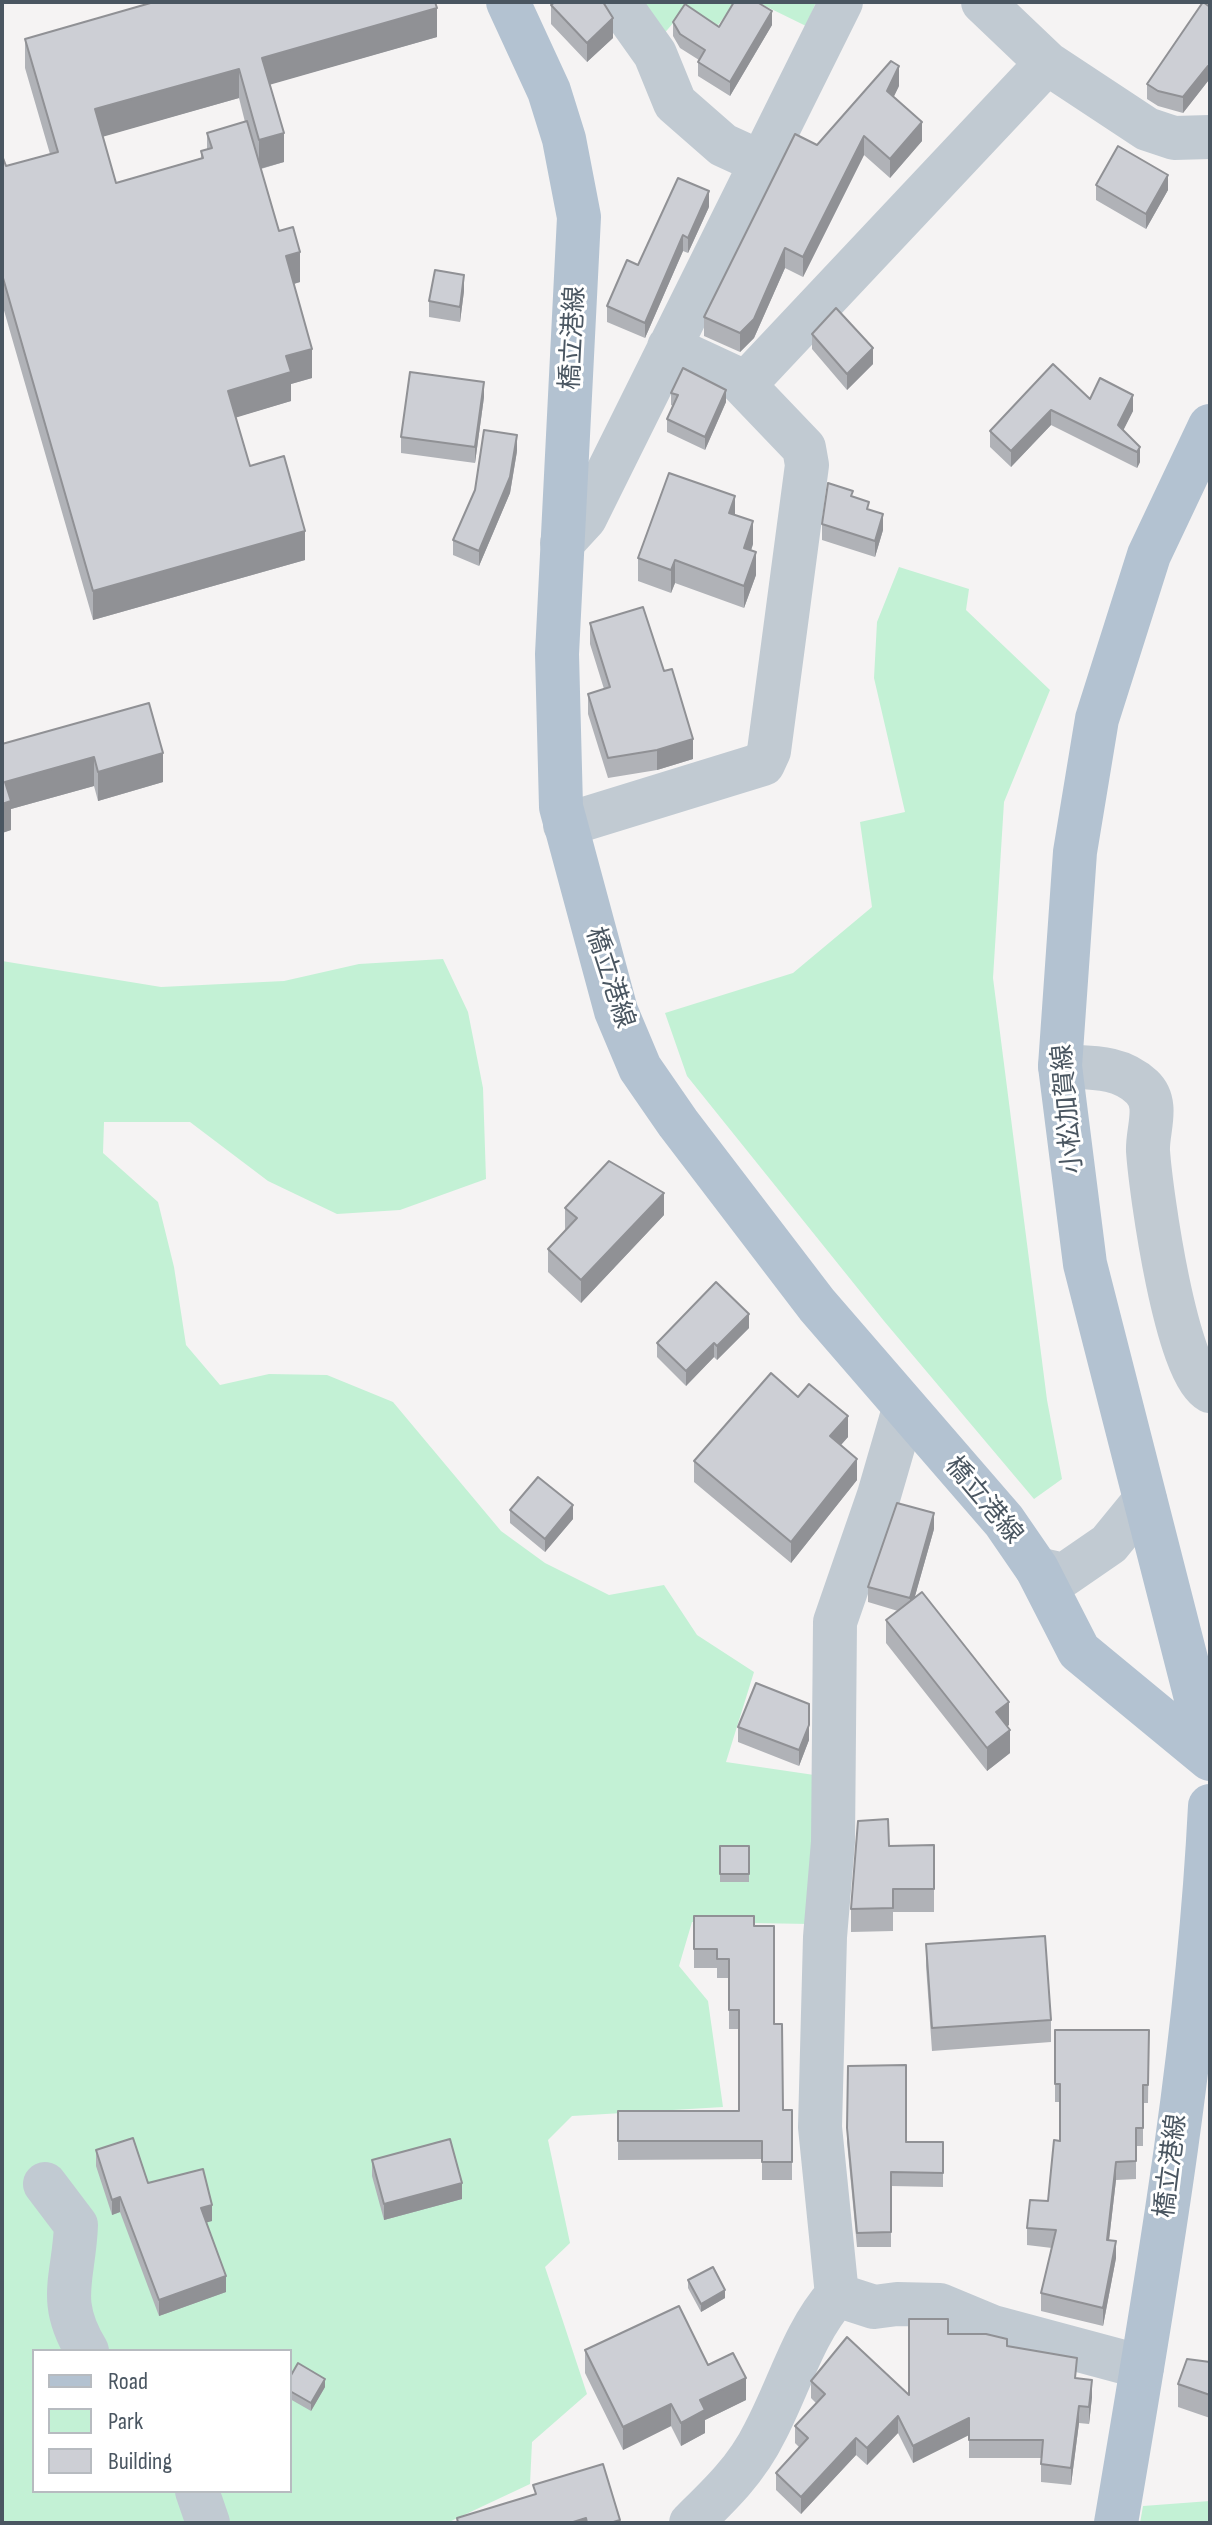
<!DOCTYPE html>
<meta charset="utf-8">
<style>
body{margin:0}
#map{position:relative;width:1212px;height:2525px;overflow:hidden;background:#f5f3f3;font-family:"Sofia Sans Condensed",sans-serif}
canvas{display:block}
.frame{position:absolute;inset:0;border:4px solid #4a5661;pointer-events:none}
.legend{position:absolute;left:32px;top:2349px;width:260px;height:144px;box-sizing:border-box;background:#fff;border:2px solid #b7bbc0;margin:0;padding:10px 14px;list-style:none;font-size:24px;color:#4a5661}
.legend li{display:flex;align-items:center;gap:16px;height:40px}
.legend b{width:40px;border:2px solid #b7bbc0}
</style>
<div id="map">
<canvas width="1212" height="2525"></canvas>
<div class="frame"></div>
<ul class="legend">
<li><b style="height:10px;background:#b3c2d1"></b>Road</li>
<li><b style="height:22px;background:#c3f1d5"></b>Park</li>
<li><b style="height:22px;background:#cdcfd5"></b>Building</li>
</ul>
</div>
<script>
const g = document.querySelector('canvas').getContext('2d');
g.lineJoin = 'round';
function paint(path, color) { g.fillStyle = color; g.fill(path, 'evenodd'); }
function strokePath(path, color, width, dash) { g.strokeStyle = color; g.lineWidth = width; g.lineCap = dash ? 'butt' : 'round'; g.setLineDash(dash || []); g.stroke(path); }
function write(font, color, halo, rows, align = 'center') {
  g.font = font + ' "Sofia Sans Condensed","Noto Sans JP",sans-serif'; g.lineWidth = 6; g.setLineDash([]); g.textBaseline = 'middle'; g.strokeStyle = halo; g.fillStyle = color; for (const [text, x, y, turn = 0] of rows) {
    g.save(); g.translate(x, y); g.rotate((+turn || 0) * Math.PI / 180); g.textAlign = isNaN(turn) ? turn : align; if (halo) g.strokeText(text, 0, 0); g.fillText(text, 0, 0); g.restore();
  }
}
paint(new Path2D(`
 M643 2H735L716 28 686 8 662 36Z
 M757 2H816L806 26Z
 M899 567 969 589 966 610 1050 690 1004 802 993 978 1047 1400 1062 1479 1034 1499 884 1321 687 1076 665 1013 793 973 872 907 860 822 905 812 874 678 877 622Z
 M443 959 468 1012 483 1088 486 1179 400 1210 337 1214 268 1181 190 1122H104L103 1153 158 1202 174 1267 186 1345 220 1385 269 1374 327 1375 393 1402 501 1531 545 1563 609 1595 664 1585 697 1635 754 1672 726 1762 821 1776 810 1924 692 1922 679 1966 708 2001 723 2107 572 2116 548 2140 570 2243 545 2267 587 2394 532 2442 530 2484 447 2523H2V961L161 987 284 981 359 964ZM34 2351H290V2491H34Z
 M1210 2501V2523H1140L1143 2506Z`), '#c3f1d5');
strokePath(new Path2D(`
 M618 2 655 54 675 103 723 145 760 162
 M983 2 1047 63 1147 129 1174 138 1210 137
 M744 385 1047 63
 M562 543 585 518 841 2
 M565 825 763 764 769 751 807 465 804 448 738 379 669 347
 M1060 1066C1089 1068 1119 1065 1142 1087 1160 1104 1147 1130 1148 1151 1151 1193 1176 1373 1210 1391
 M1037 1569 1064 1575 1109 1544 1145 1500
 M45 2184 76 2225C74 2279 56 2300 87 2351
 M837 2295 820 2127 825 1937 833 1842 835 1622 879 1495 904 1409
 M837 2295 874 2307 897 2304 940 2305 993 2327 1142 2367
 M197 2491 208 2523
 M691 2523C720 2495 747 2469 765 2432 789 2387 803 2333 837 2295`), '#c1cad2', 44);
strokePath(new Path2D(`
 M508 2 549 91 564 139 579 217 557 654 561 807 616 1011 640 1068 678 1123 817 1305 1004 1521 1037 1569 1079 1651 1210 1759
 M1210 426 1149 555 1097 719 1075 852 1060 1066 1085 1264 1210 1753
 M1116 2523C1156 2286 1198 2047 1210 1806`), '#b3c2d1', 44);
paint(new Path2D(`
 M551 5 613 38 587 62 551 24Z
 M1210 7V83L1208 81 1183 113 1158 106 1147 99V84Z
 M673 22 719 27 772 25 730 96 698 76V62L699 60 680 48 673 36Z
 M437 37 270 84 284 162 261 169 279 231 300 282 294 284 312 378 291 384V401L236 417 250 466 305 560 93 620 3 307 2 308V158L6 166 50 154 25 68V39ZM239 98 245 122 207 133V149L201 151V158L116 183 103 136Z
 M899 86 893 97 922 141 890 178 864 155 803 277 785 268 754 338 740 352 704 336V317L817 145Z
 M1096 185 1168 190 1146 229 1096 200Z
 M709 207 688 253 683 251 645 338 607 322V306L638 265Z
 M464 291 460 322 429 317V301Z
 M812 334 873 364 847 390 812 349Z
 M1053 364 1090 399 1133 411 1123 430 1140 447V462L1137 468 1051 425 1011 467 990 447V431Z
 M671 393 726 402 705 450 667 432V419L673 406 671 405Z
 M484 397 475 463 401 453V437Z
 M517 451 510 493 479 566 453 555V540Z
 M853 497 883 530 875 557 822 540V524Z
 M735 515 753 544 751 551 756 575 744 608 675 583 671 593 638 581V558Z
 M590 623 693 759 657 770 608 778 588 714V694L604 689 590 644Z
 M149 703 163 782 98 801 94 786 11 809V830L2 833V744Z
 M565 1208 664 1215 581 1303 548 1272V1249L565 1231Z
 M749 1328 717 1360 714 1357 686 1386 657 1357V1343Z
 M798 1397 848 1437 841 1445 857 1480 791 1563 694 1482V1461Z
 M510 1510 573 1519 545 1552 510 1523Z
 M934 1529 914 1599 1009 1725 1007 1726 1010 1753 987 1771 886 1643V1620L898 1611 868 1602V1587Z
 M809 1704V1740L799 1766 738 1742V1727Z
 M934 1845V1912H893V1931L851 1932V1909L889 1846Z
 M720 1846H749V1882H720Z
 M694 1916 754 1926 774 2024 783 2110H792V2180H762V2159L618 2160V2111H739V2029H729V1978H717V1968H694Z
 M926 1944 1051 2020V2042L932 2051 926 1966Z
 M1055 2030H1149L1148 2103H1143V2146H1136V2179L1116 2180 1109 2240 1116 2258 1103 2326 1041 2311V2293L1052 2248 1027 2245V2228L1048 2201 1060 2141V2102H1055Z
 M848 2066 906 2142H943V2187L891 2186V2247H857L847 2142Z
 M96 2150 212 2221 206 2222 226 2292 159 2316 120 2212 112 2215 96 2166Z
 M372 2160 462 2199 384 2220 372 2176Z
 M688 2280 725 2298 701 2312 688 2288Z
 M948 2334 1007 2346 1077 2378 1092 2397 1089 2424 1079 2423 1071 2485 1041 2482V2458H969V2435L913 2463 898 2433 867 2465 856 2455 801 2514 776 2490V2473L799 2447 795 2443V2426L816 2403 811 2398V2381L909 2395Z
 M585 2350 708 2365 746 2400 705 2420V2433L681 2446 671 2426 623 2450 585 2373Z
 M1210 2362V2418L1178 2407V2384Z
 M290 2377 325 2387 311 2411 290 2399Z`), '#b0b2b7');
paint(new Path2D(`
 M437 8V37L262 87V58Z
 M772 11V25L730 96V82Z
 M613 18V38L587 62V43Z
 M899 66V86L887 111V91Z
 M1208 66V81L1183 113V97Z
 M239 69V98L95 139V109Z
 M922 122V141L890 178V159Z
 M284 133V162L259 169V140Z
 M864 136V155L803 277V257Z
 M1168 175V190L1146 229V214Z
 M709 191V207L688 253V238Z
 M683 235V251L645 338V323Z
 M785 248V268L754 338 740 352V333Z
 M300 252V282L286 286V256Z
 M464 275V291L460 322V307Z
 M2 278H3V307L2 308Z
 M873 348V364L847 390V374Z
 M312 349V378L291 384V401L228 420V391L286 356Z
 M484 382V397L475 463V447Z
 M726 390V402L705 450V437Z
 M1133 395V411L1118 441V425Z
 M1051 410V425L1011 467V451Z
 M517 435V451L510 493 479 566V551Z
 M1140 447V462L1137 468V452Z
 M735 496V519L729 513Z
 M883 514V530L875 557V541Z
 M753 521V544L744 571V548Z
 M305 531V560L93 620V591Z
 M756 552V575L744 608V586Z
 M675 560V583L671 593V570Z
 M693 739V759L657 770V750Z
 M163 753V782L98 801V772Z
 M94 757V786L11 809V830L2 833V804L5 782Z
 M664 1193V1215L581 1303V1280Z
 M749 1314V1328L717 1360V1346Z
 M714 1343V1357L686 1386V1371Z
 M848 1416V1437L830 1457V1436Z
 M857 1459V1480L791 1563V1542Z
 M573 1505V1519L545 1552V1539Z
 M934 1513V1529L910 1614V1598Z
 M1009 1702V1725L996 1735V1712Z
 M809 1725V1740L799 1766V1750Z
 M1010 1730V1753L987 1771V1748Z
 M1116 2162V2180L1107 2257V2240Z
 M462 2183V2199L384 2220V2204Z
 M120 2197V2212L112 2215V2200Z
 M212 2205V2221L201 2224V2208Z
 M1116 2241V2258L1103 2326V2308Z
 M226 2276V2292L159 2316V2300Z
 M725 2290V2298L701 2312V2304Z
 M746 2378V2400L705 2420V2433L681 2446V2423L700 2400Z
 M325 2379V2387L311 2411V2403Z
 M1092 2380V2397L1089 2424V2407Z
 M671 2404V2426L623 2450V2427Z
 M1079 2406V2423L1071 2485V2468Z
 M898 2416V2433L867 2465V2448Z
 M969 2418V2435L913 2463V2446Z
 M856 2438V2455L801 2514V2497Z
 M586 2518V2523H570Z`), '#909195');
const building = new Path2D(`
 M154 2H435L437 8 262 58 284 133 259 140 239 69 95 109 116 183 203 158 201 151 212 148 207 133 247 121 279 231 293 227 300 252 286 256 312 349 286 356 291 372 228 391 250 466 284 456 305 531 93 591 3 278H2V158H3L6 166 58 152 25 39Z
 M555 2H603L613 18 587 43 551 5Z
 M734 2H757L772 11 730 82 698 62 705 50 680 34 673 22 685 4 719 27Z
 M1203 2 1210 7V67L1208 66 1183 97 1158 91 1147 84Z
 M891 61 899 66 887 91 922 122 890 159 864 136 803 257 785 248 754 319 740 333 704 317 795 134 817 145Z
 M1118 146 1168 175 1146 214 1096 185Z
 M678 178 709 191 688 238 683 235 645 323 607 306 627 260 638 265Z
 M435 270 464 275 460 307 429 301Z
 M836 308 873 348 847 374 812 334Z
 M1053 364 1090 399 1100 378 1133 395 1118 425 1140 447 1137 452 1051 410 1011 451 990 431Z
 M683 368 726 390 705 437 667 419 678 395 671 393Z
 M410 372 484 382 475 447 401 437Z
 M484 430 517 435 510 477 479 551 453 540 475 490Z
 M669 473 735 496 729 513 753 521 744 548 756 552 744 586 675 560 671 570 638 558Z
 M828 483 853 491 851 496 869 502 867 509 883 514 875 541 822 524Z
 M643 607 664 671 672 669 693 739 657 750 608 758 588 694 610 687 590 623Z
 M149 703 163 753 98 772 94 757 5 782 11 801 2 804V744Z
 M609 1161 664 1193 581 1280 548 1249 577 1218 565 1208Z
 M716 1282 749 1314 717 1346 714 1343 686 1371 657 1343Z
 M771 1373 798 1397 809 1384 848 1416 830 1436 857 1459 791 1542 694 1461Z
 M538 1477 573 1505 545 1539 510 1510Z
 M897 1503 934 1513 910 1598 868 1587Z
 M922 1592 1009 1702 996 1712 1010 1730 987 1748 886 1620Z
 M756 1683 809 1704V1725L799 1750 738 1727Z
 M888 1819 889 1846 934 1845V1889H893V1908L851 1909 858 1821Z
 M720 1846H749V1874H720Z
 M694 1916H754V1926H774V2024H782L783 2110H792V2162H762V2141H618V2111H739V2010H729V1959H717V1949H694Z
 M1045 1936 1051 2020 932 2028 926 1944Z
 M1055 2030H1149L1148 2085H1143V2128H1136V2161L1116 2162 1107 2240 1116 2241 1103 2308 1041 2293 1056 2230 1027 2228 1030 2200 1048 2201 1054 2140 1060 2141V2084H1055Z
 M906 2065V2142H943V2173L891 2172V2232L857 2233 847 2128 848 2066Z
 M133 2138 148 2183 203 2169 212 2205 201 2208 226 2276 159 2300 120 2197 112 2200 96 2150Z
 M450 2139 462 2183 384 2204 372 2160Z
 M713 2267 725 2290 701 2304 688 2280Z
 M679 2306 708 2365 733 2353 746 2378 700 2400 705 2410 681 2423 671 2404 623 2427 585 2350Z
 M909 2319H948V2334H986L1007 2339V2346L1077 2358 1075 2378 1092 2380 1089 2407 1079 2406 1071 2468 1041 2464 1043 2440H969V2418L913 2446 898 2416 867 2448 856 2438 801 2497 776 2473 808 2438 795 2426 825 2394 811 2381 847 2337 909 2395Z
 M1187 2359 1210 2362V2395L1178 2384Z
 M298 2363 325 2379 311 2403 290 2391V2377Z
 M603 2464 620 2520 610 2523H587L586 2518 570 2523H458L457 2518 536 2494 533 2485Z`);
paint(building, '#cdcfd5');
strokePath(building, '#909195', 2);
write('26px', '#4a5661', '#fff', [
 ["橋立港線",574,338,-87],
 ["橋立港線",609,978,72],
 ["小松加賀線",1069,1109,-95],
 ["橋立港線",983,1501,50],
 ["橋立港線",1172,2166,-83]
]);
</script>
